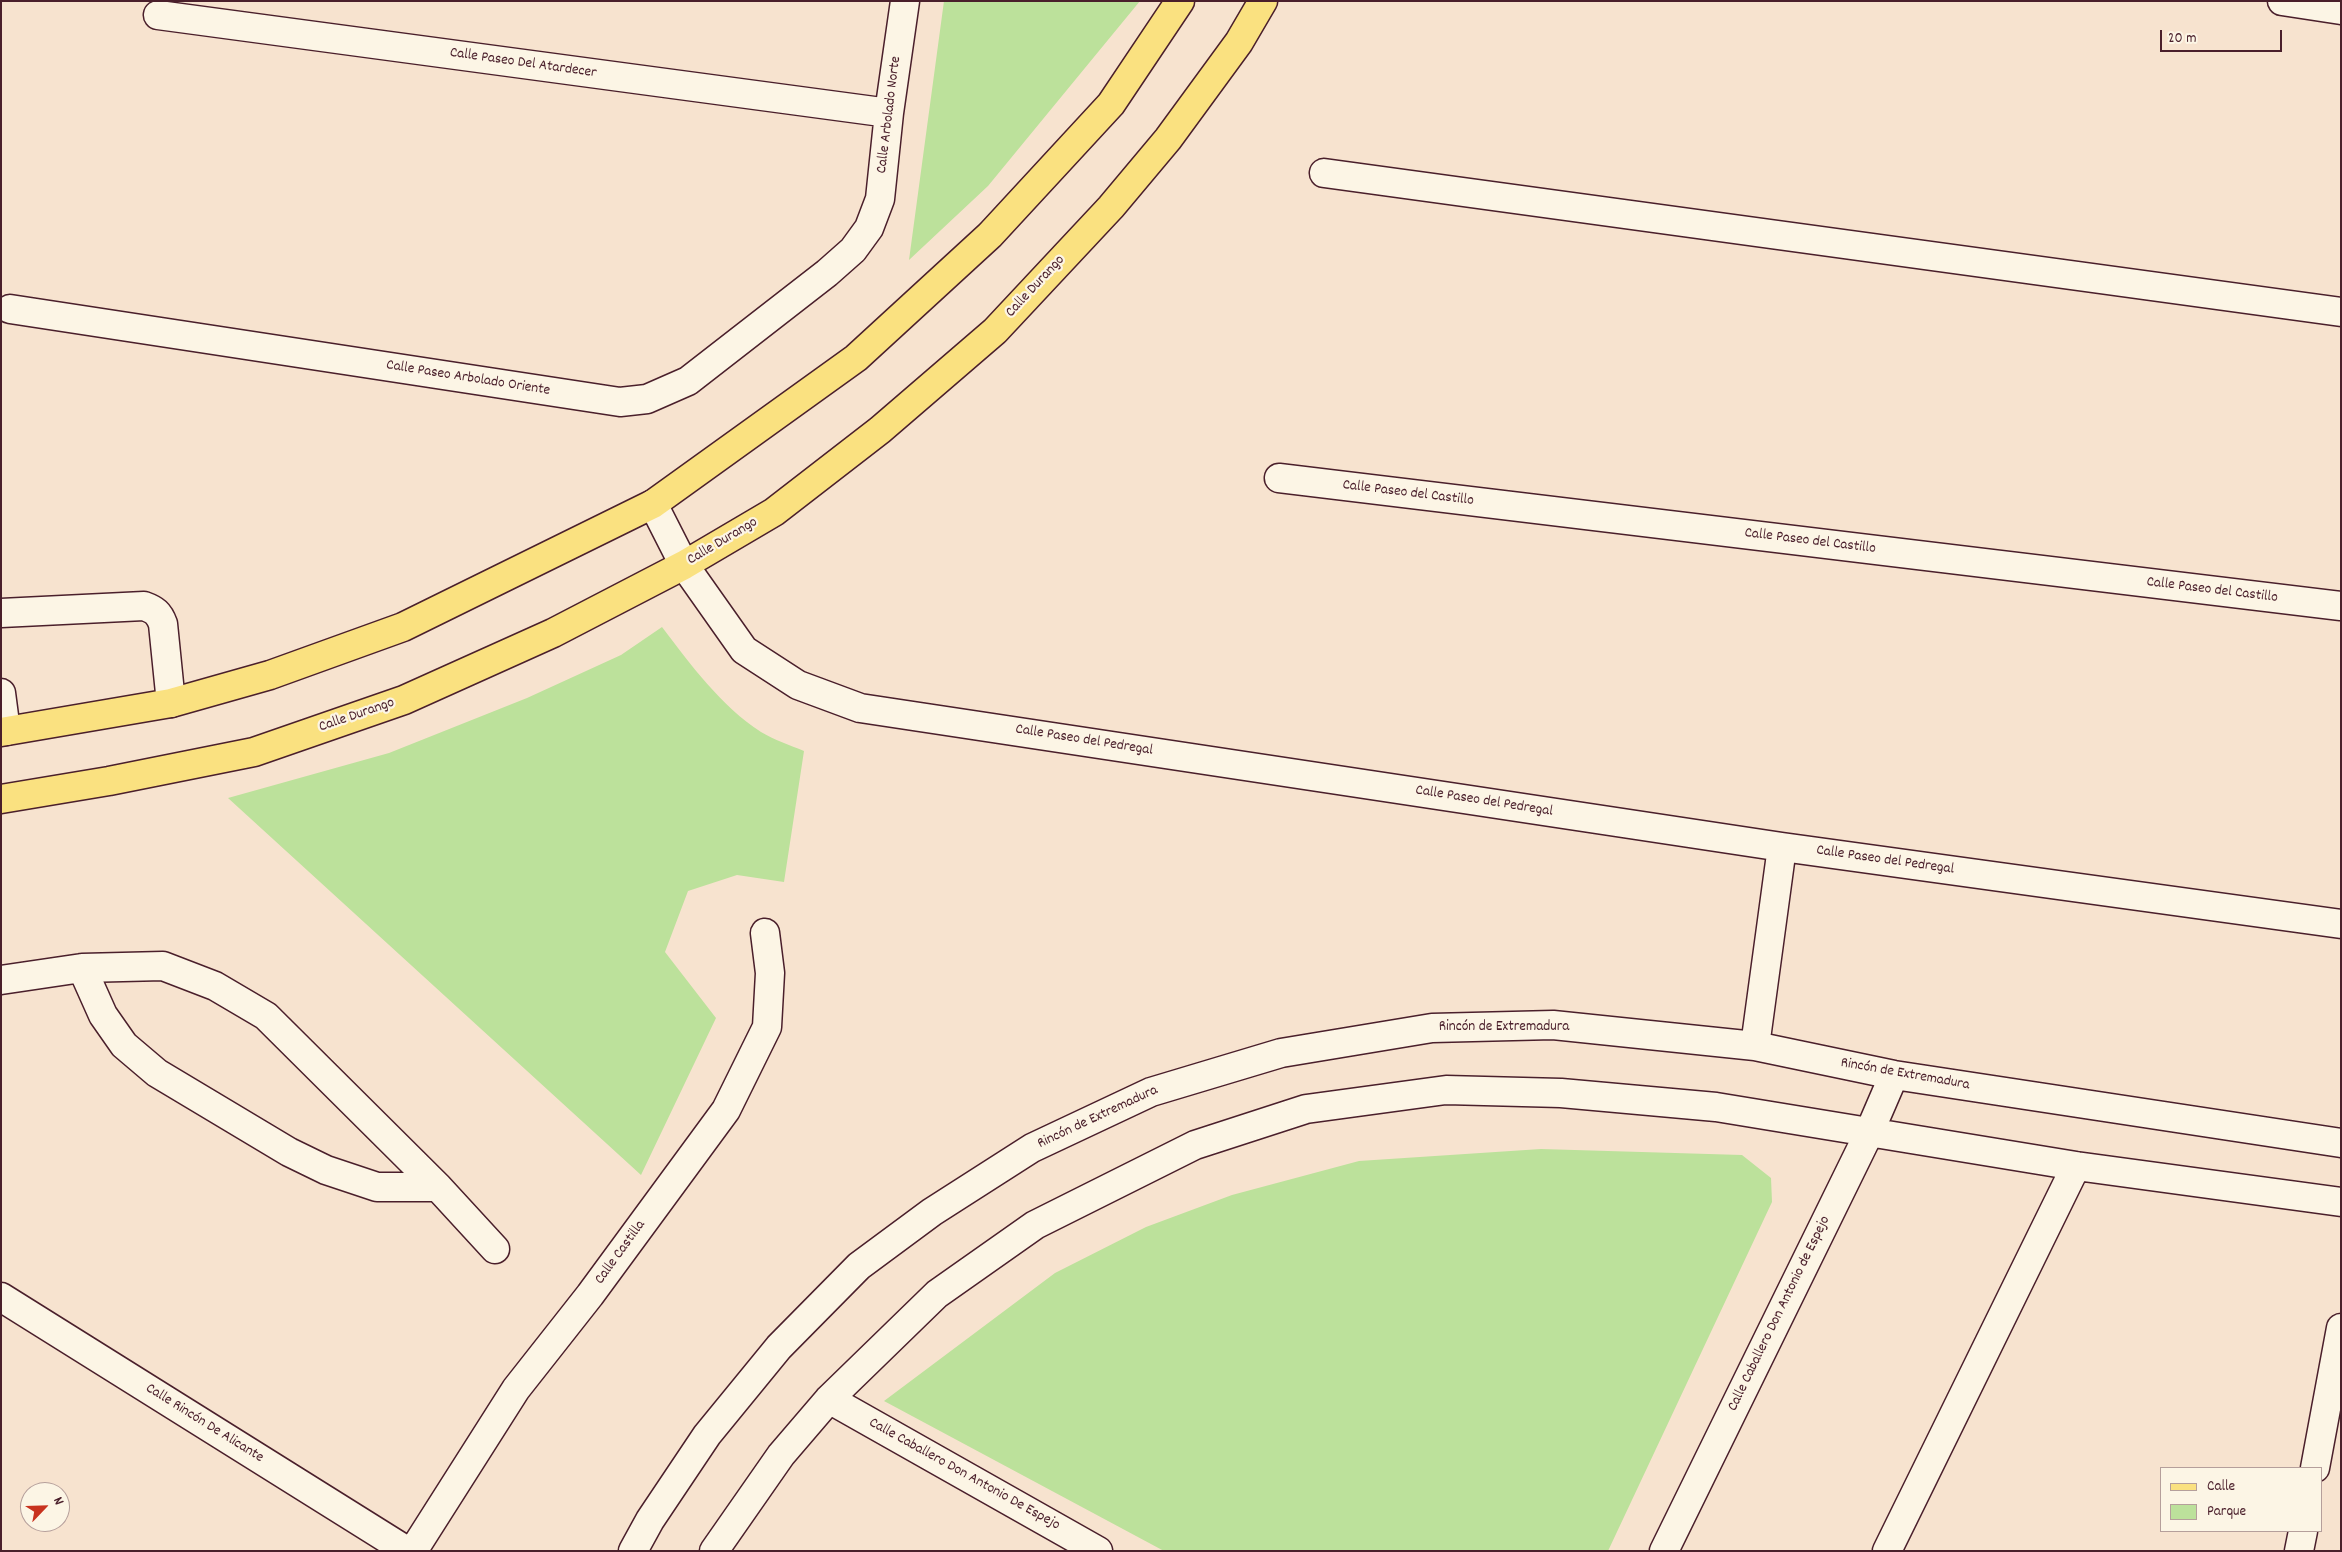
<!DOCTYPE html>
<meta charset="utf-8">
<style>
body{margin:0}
#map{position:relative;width:2342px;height:1552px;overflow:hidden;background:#f7e3cf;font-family:Dekko,sans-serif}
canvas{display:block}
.frame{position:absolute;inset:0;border:2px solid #4a1f2b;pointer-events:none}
.legend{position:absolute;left:2160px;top:1467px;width:162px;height:65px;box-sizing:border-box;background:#fcf5e5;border:1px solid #b59f9b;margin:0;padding:6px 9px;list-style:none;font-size:15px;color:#4a1f2b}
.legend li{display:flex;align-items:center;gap:10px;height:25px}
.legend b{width:25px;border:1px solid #b59f9b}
.north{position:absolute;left:20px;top:1482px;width:50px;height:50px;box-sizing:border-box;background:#fcf5e5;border:1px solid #b59f9b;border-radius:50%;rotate:66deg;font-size:14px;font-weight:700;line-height:20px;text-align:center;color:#4a1f2b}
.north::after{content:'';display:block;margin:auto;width:18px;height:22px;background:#c8321e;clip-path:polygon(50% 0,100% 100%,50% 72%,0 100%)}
.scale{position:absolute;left:2160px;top:30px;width:122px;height:22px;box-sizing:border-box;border:2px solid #4a1f2b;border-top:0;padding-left:6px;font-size:15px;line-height:18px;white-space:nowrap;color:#4a1f2b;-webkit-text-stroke:4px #fcf5e5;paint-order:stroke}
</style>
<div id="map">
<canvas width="2342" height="1552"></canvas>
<div class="frame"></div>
<ul class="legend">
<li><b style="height:6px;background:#fae180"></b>Calle</li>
<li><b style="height:14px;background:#bce19b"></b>Parque</li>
</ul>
<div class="north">N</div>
<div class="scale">20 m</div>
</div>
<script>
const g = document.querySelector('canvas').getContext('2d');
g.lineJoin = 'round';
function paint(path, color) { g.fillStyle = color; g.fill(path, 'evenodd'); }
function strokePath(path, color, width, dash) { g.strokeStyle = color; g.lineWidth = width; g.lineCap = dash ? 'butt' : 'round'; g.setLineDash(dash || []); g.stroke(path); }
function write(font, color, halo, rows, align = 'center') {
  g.font = font + ' Dekko,sans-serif'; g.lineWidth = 4.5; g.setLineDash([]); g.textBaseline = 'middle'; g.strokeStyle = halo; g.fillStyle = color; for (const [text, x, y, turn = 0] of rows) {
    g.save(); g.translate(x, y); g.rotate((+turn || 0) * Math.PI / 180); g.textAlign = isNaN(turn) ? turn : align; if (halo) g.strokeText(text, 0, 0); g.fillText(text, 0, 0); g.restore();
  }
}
paint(new Path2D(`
 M944 1H1140L988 186 909 260Z
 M662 627C690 664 722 707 761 732 774 740 790 745 804 751L784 882 737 875 688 891 665 952 716 1018 641 1175 228 798 389 753 527 698 621 655Z
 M1541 1149 1742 1155 1771 1178 1772 1202 1608 1551H1164L884 1401 1055 1273 1146 1227 1232 1195 1359 1161Z`), '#bce19b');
const minor = new Path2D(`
 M2282 1 2341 10
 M158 15 889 113
 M1324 173 2341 312
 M10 309 620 402 647 399 688 381 827 273 853 250 869 228 880 199 889 113 905 1
 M1279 478 2341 606
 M653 504 684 565 744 650 798 685 860 708 1782 847 2341 924
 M1 613 144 606C155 610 159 613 163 624L171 703
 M1 693 6 731
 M82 968 103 1015 124 1045 157 1073 289 1152 326 1170 377 1187H438
 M1 980 82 968 163 966 215 986 266 1016 438 1187 495 1249
 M1755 1046 1782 847
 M1 1297 407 1551
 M829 1399 1098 1551
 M2315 1468 2341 1328
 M413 1551 516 1389 590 1295 726 1110 767 1027 770 973 765 933
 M633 1551 650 1520 707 1435 779 1347 859 1266 932 1212 1032 1148 1151 1092 1281 1053 1432 1028 1553 1025 1755 1046 1894 1075 2341 1143
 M714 1551 781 1455 829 1399 937 1294 1035 1225 1195 1145 1306 1109 1446 1090 1561 1093 1716 1107 2076 1166 2341 1202
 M1664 1551 1869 1133 1894 1075
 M1887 1551 2076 1166
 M2299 1551 2303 1531`);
const major = new Path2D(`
 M1 732 171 703 270 675 403 627 653 504 856 358 990 235 1111 104 1180 1
 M1 799 109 781 254 752 404 700 553 633 684 565 774 512 880 430 995 331 1111 207 1168 139 1239 42 1263 1`);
strokePath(minor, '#4a1f2b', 31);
strokePath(major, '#4a1f2b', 31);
strokePath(minor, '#fcf5e5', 28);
strokePath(major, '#fae180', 28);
write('15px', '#4a1f2b', '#fcf5e5', [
 ["Calle Paseo Del Atardecer",523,64,8],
 ["Calle Arbolado Norte",890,115,-83],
 ["Calle Durango",1036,287,-47],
 ["Calle Paseo Arbolado Oriente",468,379,9],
 ["Calle Paseo del Castillo",1408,494,7],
 ["Calle Durango",723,542,-31],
 ["Calle Paseo del Castillo",1810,542,7],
 ["Calle Paseo del Castillo",2212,591,7],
 ["Calle Durango",357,716,-19],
 ["Calle Paseo del Pedregal",1084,741,9],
 ["Calle Paseo del Pedregal",1484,802,9],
 ["Calle Paseo del Pedregal",1885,861,8],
 ["Rincón de Extremadura",1504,1028],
 ["Rincón de Extremadura",1905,1075,10],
 ["Rincón de Extremadura",1098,1118,-25],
 ["Calle Castilla",621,1253,-54],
 ["Calle Caballero Don Antonio de Espejo",1780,1314,-64],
 ["Calle Rincón De Alicante",204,1424,32],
 ["Calle Caballero Don Antonio De Espejo",964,1475,29]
]);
</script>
